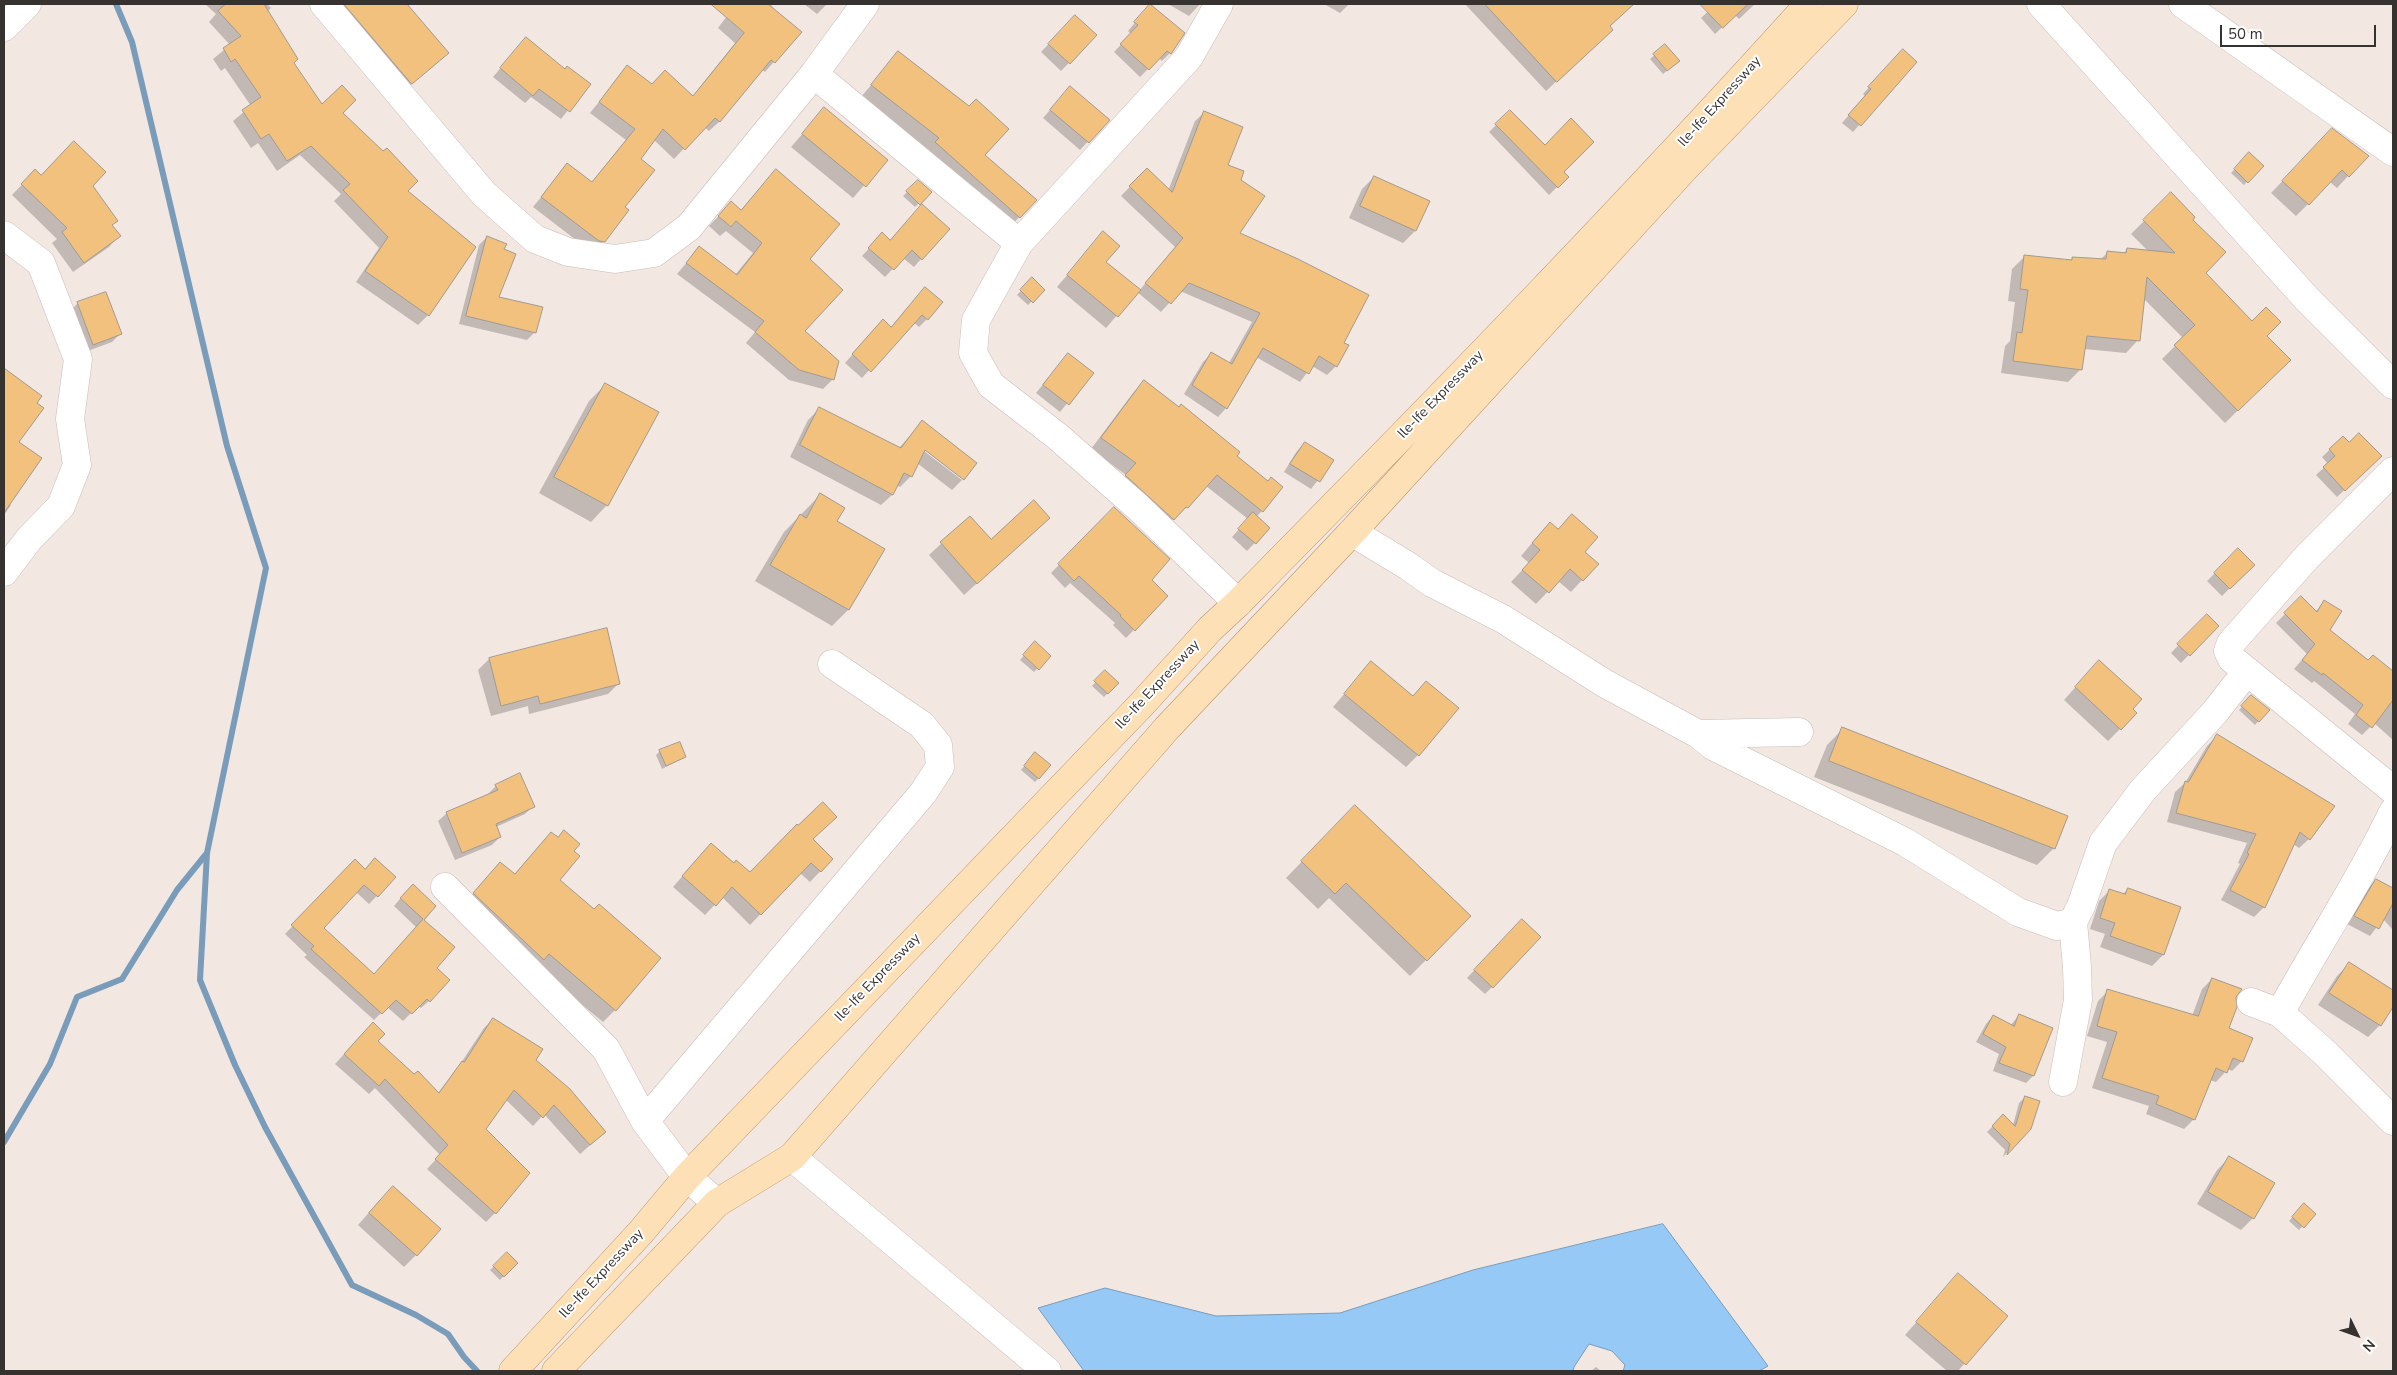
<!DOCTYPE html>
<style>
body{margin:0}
#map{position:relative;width:2397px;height:1375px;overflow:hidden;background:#f3e7e2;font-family:"Nunito Sans",sans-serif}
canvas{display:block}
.frame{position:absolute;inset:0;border:5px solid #363230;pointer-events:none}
.north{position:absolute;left:2332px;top:1310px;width:50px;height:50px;-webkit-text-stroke:4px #fff;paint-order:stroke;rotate:132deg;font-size:14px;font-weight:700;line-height:20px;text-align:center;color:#363230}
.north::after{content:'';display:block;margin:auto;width:18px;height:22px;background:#363230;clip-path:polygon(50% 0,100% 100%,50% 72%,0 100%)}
.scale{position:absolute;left:2220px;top:25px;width:156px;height:22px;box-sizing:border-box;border:2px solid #363230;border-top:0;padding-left:6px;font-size:15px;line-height:18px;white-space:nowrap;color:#363230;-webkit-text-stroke:4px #fff;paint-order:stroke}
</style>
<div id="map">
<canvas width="2397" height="1375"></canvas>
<div class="frame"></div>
<div class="north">N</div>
<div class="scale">50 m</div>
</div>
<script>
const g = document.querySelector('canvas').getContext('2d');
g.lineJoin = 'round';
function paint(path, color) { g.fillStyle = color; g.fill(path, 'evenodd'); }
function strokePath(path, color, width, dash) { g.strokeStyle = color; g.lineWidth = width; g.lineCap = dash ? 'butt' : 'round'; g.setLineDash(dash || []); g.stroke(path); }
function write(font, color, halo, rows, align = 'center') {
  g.font = font + ' "Nunito Sans",sans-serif'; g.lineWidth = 4; g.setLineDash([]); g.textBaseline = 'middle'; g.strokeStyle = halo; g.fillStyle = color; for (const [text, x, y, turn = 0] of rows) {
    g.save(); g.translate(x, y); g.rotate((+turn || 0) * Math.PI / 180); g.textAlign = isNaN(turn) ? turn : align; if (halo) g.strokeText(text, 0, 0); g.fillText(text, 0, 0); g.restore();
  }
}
const water = new Path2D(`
 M1663 1224 1768 1366 1759 1371H1623L1625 1365 1612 1351 1589 1344 1574 1367 1573 1371H1084L1038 1308 1105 1288 1216 1316 1340 1313 1473 1270Z`);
paint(water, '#96c9f5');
strokePath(water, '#799cba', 1);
paint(new Path2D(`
 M205 4H267L271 8 268 11 293 63 322 106 341 113 406 191 428 315 418 325 356 282 379 248 334 201 341 194 300 155 277 171 258 143 251 148 233 121 251 106 225 68 221 71 213 59 230 45 209 22 216 14Z
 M343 4H405L447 53 399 95 332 15Z
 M736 4H745L748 6 750 4H770L773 7 772 8 800 32 765 72 762 70 719 122 709 131 704 127 674 159 654 140 639 159 623 208 604 241 594 251 589 250 533 207 567 165 591 183 626 140 590 113 627 67 651 85 692 97 735 43 718 28Z
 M804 4H827L817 14Z
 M1168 4H1200L1189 16Z
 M1324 4H1349L1340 13Z
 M1465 4H1630L1608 26 1601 40 1546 91Z
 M1716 4H1755L1739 19 1735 15 1715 34 1701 18Z
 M1143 13 1170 53 1162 61 1159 58 1140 77 1114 52 1131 34 1128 31Z
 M1075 16 1096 35 1061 71 1041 52Z
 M526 38 565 70 589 84 561 119 531 97 525 103 493 77Z
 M1665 46 1675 64 1663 74 1650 59Z
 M898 53 983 155 1035 200 1008 229 925 154 929 150 861 97Z
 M1896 57 1915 62 1853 132 1842 123 1865 96 1863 94Z
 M1063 95 1108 120 1080 150 1043 118Z
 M824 109 886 160 853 198 791 147Z
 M1510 111 1567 177 1549 195 1489 132Z
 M1204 113 1226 166 1239 181 1238 234 1343 343 1336 366 1327 375 1312 366 1300 382 1256 357 1226 408 1218 417 1184 394 1203 362 1212 353 1229 363 1252 322 1180 291 1161 312 1137 292 1106 328 1057 287 1103 233 1105 262 1139 291 1175 247 1121 196 1147 169 1168 191 1195 121Z
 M2320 142 2348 176 2337 188 2330 182 2296 216 2271 193Z
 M2249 154 2262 166 2244 185 2231 173Z
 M35 171 41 177 91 186 111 226 119 236 109 247 73 272 52 243 57 239 12 195Z
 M776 171 808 260 803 331 833 379 823 389 789 380 746 343 755 332 677 274 699 248 735 275 753 253 726 231 720 236 709 226 731 203 740 211Z
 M1374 177 1428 202 1415 231 1403 243 1349 218 1362 189Z
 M918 181 931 192 915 207 903 196Z
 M2171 194 2191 220 2204 273 2289 360 2225 423 2162 359 2183 338 2143 298 2138 340 2126 353 2084 349 2081 369 2068 382 2001 373 2005 346 2010 341 2015 302 2008 301 2012 269 2025 256 2069 261 2073 258 2100 260 2108 252 2123 254 2127 249 2149 252 2131 234Z
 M915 214 921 259 914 267 903 258 885 277 862 256 875 242 890 241Z
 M487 237 503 250 497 298 535 332 527 340 459 324 479 245Z
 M1032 279 1043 290 1028 305 1017 295Z
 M917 297 927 319 919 327 913 322 862 378 845 363 875 329 890 328Z
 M78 303 120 334 112 342 85 352 70 311Z
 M1068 354 1092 373 1060 412 1036 393Z
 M4 370 40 396 17 443 9 504 11 505 4 515Z
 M1144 382 1236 457 1262 511 1256 517 1269 528 1247 551 1232 537 1248 519 1206 486 1187 507 1162 530 1115 487 1126 475 1091 449 1133 393Z
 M605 385 607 505 591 522 539 493 589 401Z
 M819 409 899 448 922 422 920 448 962 480 952 490 917 463 911 476 900 487 897 485 892 495 881 505 790 457 808 420Z
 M2343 437 2372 464 2337 497 2316 475 2328 464 2322 457Z
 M1305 443 1333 461 1311 489 1284 472 1297 451Z
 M820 495 835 522 883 550 848 610 832 626 755 581 784 532Z
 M1114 509 1150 580 1167 596 1126 638 1113 625 1115 623 1070 583 1065 588 1051 573Z
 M970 517 991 540 1037 529 964 595 929 555Z
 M1538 536 1583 552 1582 580 1571 592 1558 581 1536 604 1511 582 1529 563 1521 556Z
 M2238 550 2253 565 2222 596 2207 581Z
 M2301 598 2315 612 2325 601 2329 630 2368 662 2373 656 2393 672V740L2374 723 2362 735 2348 724 2355 714 2314 681 2312 683 2294 669 2307 654 2276 623Z
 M2207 615 2217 626 2181 663 2171 653Z
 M606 629 619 683 608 694 529 714 528 706 491 716 478 670 489 659Z
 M1035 643 1050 656 1034 672 1020 660Z
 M1371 663 1412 697 1418 755 1406 767 1333 707Z
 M1105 672 1117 683 1104 697 1092 686Z
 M2087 674 2120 729 2108 741 2064 700Z
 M2251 697 2268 710 2255 725 2239 710Z
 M1843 729 2066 816 2053 849 2037 865 1814 777 1827 745Z
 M2217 736 2309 839 2299 848 2293 844 2264 907 2254 917 2221 900 2240 864 2238 863 2247 843 2167 822 2175 792 2185 783 2207 746Z
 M660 751 685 757 662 769 656 755Z
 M1032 757 1050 766 1035 782 1021 770Z
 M496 786 533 806 525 814 496 827 500 837 492 845 455 860 438 821 446 814 489 795 488 794Z
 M1339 823 1469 917 1410 976 1329 898 1318 909 1286 878Z
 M551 833 558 880 615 1010 603 1022 462 906 500 863 514 875Z
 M811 840 832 859 810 882 800 873 750 925 722 897 705 915 673 887 701 855 734 865 750 874Z
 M355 861 365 871 394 878 369 904 356 892 322 928 373 976 417 928 394 906 405 893 435 906 422 920 453 947 435 968 429 1001 421 1008 418 1006 403 1021 387 1007 374 1020 304 957 307 955 285 934Z
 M2376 880 2393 889V930L2383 919 2370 936 2347 924 2368 888Z
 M2128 889 2180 908 2163 955 2152 966 2100 947 2105 934 2090 929 2099 901 2110 890 2123 894Z
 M1514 928 1492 987 1485 994 1467 978Z
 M2349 964 2393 992V1005L2380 1025 2368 1037 2318 1005 2337 976Z
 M2212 979 2235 997 2227 1029 2242 1061 2232 1071 2228 1069 2216 1082 2210 1080 2194 1119 2184 1129 2146 1114 2149 1106 2092 1088 2107 1042 2087 1036 2098 1001 2108 991 2192 1016 2202 989Z
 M2019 1015 2052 1028 2033 1076 2026 1083 1993 1071 1999 1054 1976 1042 1986 1024 1993 1016 2010 1026Z
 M493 1019 595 1141 580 1154 544 1114 533 1126 506 1100 484 1130 495 1213 486 1222 427 1169 440 1155 375 1088 369 1094 335 1064 363 1033 377 1041 414 1076 438 1093 459 1066 484 1028Z
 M2025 1097 2030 1128 2003 1157 2005 1150 1987 1132 2003 1116 2013 1125 2019 1103Z
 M2229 1158 2253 1218 2241 1230 2197 1204 2217 1170Z
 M381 1199 416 1255 404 1267 358 1225Z
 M2304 1205 2314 1214 2299 1230 2289 1221Z
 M507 1254 516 1263 500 1280 490 1270Z
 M1958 1275 2006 1316 1958 1371H1947L1905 1335Z
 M1596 1367 1601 1371H1591Z`), '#0003');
strokePath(new Path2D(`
 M116 4 132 42 227 446 266 568 207 853 200 980 235 1065 265 1127 352 1285 416 1315 448 1334 464 1357 477 1371
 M4 1142 50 1064 77 997 122 979 177 890 207 853`), '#799cba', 6);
const building = new Path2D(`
 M226 4H264L298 59 294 63 322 104 342 85 356 100 343 113 383 151 387 148 418 181 408 191 476 247 429 316 365 271 388 237 343 190 350 184 311 146 287 161 269 134 261 139 242 110 261 97 235 59 231 62 223 48 241 36 218 11Z
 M344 4H407L449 53 412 84Z
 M711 4H768L802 32 775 63 771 60 720 122 715 118 685 150 663 129 641 159 655 170 625 207 629 210 605 242 599 241 541 197 567 163 592 182 635 129 599 102 627 65 652 84 665 70 693 96 744 33Z
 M1150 4 1185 33 1171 54 1167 51 1149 70 1120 44 1138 25 1134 22Z
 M1485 4H1634L1610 26 1613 30 1557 82Z
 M1700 4H1748L1723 28Z
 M1075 15 1097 35 1070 64 1048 44Z
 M526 37 565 69 567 66 591 84 570 112 539 89 533 96 500 68Z
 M1665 44 1680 61 1667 71 1653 54Z
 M1903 49 1917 62 1861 126 1848 115 1871 89 1868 87Z
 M898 51 969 106 976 99 1009 129 985 155 1037 200 1020 218 935 142 939 138 871 85Z
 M1070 86 1110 120 1089 143 1050 110Z
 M824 107 888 160 866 187 802 134Z
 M1510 110 1545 145 1571 118 1594 142 1564 172 1569 177 1558 188 1495 124Z
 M1204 111 1243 127 1228 165 1244 171 1241 180 1265 196 1240 233 1298 259 1369 295 1344 343 1349 345 1337 367 1319 356 1309 374 1263 348 1227 409 1192 385 1211 352 1232 364 1260 313 1189 283 1171 304 1145 283 1183 238 1129 186 1147 168 1172 192Z
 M2332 128 2369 156 2349 177 2342 170 2309 205 2282 181Z
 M74 141 106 172 93 186 118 221 112 225 121 236 84 263 62 232 67 228 21 184 35 169 41 175Z
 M2249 152 2264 166 2248 183 2234 169Z
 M776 169 840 224 810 259 843 290 805 331 839 361 834 380 799 370 755 332 764 321 686 263 699 246 737 275 762 243 736 221 731 227 718 216 731 201 741 210Z
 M1374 176 1430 201 1416 231 1360 206Z
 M918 180 932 192 920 205 906 191Z
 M2171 192 2195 217 2193 220 2226 252 2206 273 2252 321 2266 307 2281 322 2267 336 2291 360 2238 411 2174 345 2195 325 2147 277 2140 341 2087 336 2082 370 2013 361 2017 332 2022 333 2028 290 2020 289 2024 255 2072 260V257L2106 259 2107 251 2126 253 2127 248 2175 253 2143 220Z
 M922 204 950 229 922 260 912 250 894 270 868 248 882 232 890 240Z
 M1103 231 1120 246 1106 262 1141 290 1118 317 1067 275Z
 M487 236 507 244 504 249 516 254 499 297 543 307 536 333 466 316Z
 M1032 277 1045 290 1033 303 1020 290Z
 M925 287 943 302 928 320 922 315 871 372 852 354 883 319 891 327Z
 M106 292 122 334 93 345 77 302Z
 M1068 353 1094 373 1069 405 1043 385Z
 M4 368 42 396 37 403 44 408 19 442 42 458 4 513Z
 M1144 380 1179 407 1181 404 1240 452 1237 456 1268 481 1271 477 1283 487 1263 512 1217 475 1188 508 1186 507 1174 520 1125 475 1136 463 1101 438Z
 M605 383 659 412 608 506 554 477Z
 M819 407 901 448 922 420 977 463 964 480 925 450 912 477 904 473 893 495 800 445Z
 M2359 433 2382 456 2345 491 2323 467 2335 456 2329 449 2343 436 2349 442Z
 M1305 442 1334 460 1320 482 1290 464Z
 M820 493 845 508 837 521 885 549 849 610 770 565 800 514 806 518Z
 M1034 500 1050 518 977 584 940 542 970 516 991 539Z
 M1114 507 1170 559 1152 580 1168 596 1135 631 1120 616 1121 615 1079 576 1074 581 1058 564Z
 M1253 512 1270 528 1256 544 1238 529Z
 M1572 514 1598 537 1585 552 1599 564 1583 581 1570 569 1549 593 1522 570 1540 550 1532 543 1550 522 1558 529Z
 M2238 548 2255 565 2230 589 2214 573Z
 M2301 596 2317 612 2324 600 2342 611 2330 630 2368 660 2373 655 2393 671V700L2372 728 2356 715 2363 705 2323 673 2322 675 2302 660 2315 644 2284 613Z
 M2207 614 2219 626 2190 656 2177 644Z
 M607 628 620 684 540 704 538 696 501 706 489 658Z
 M1035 641 1051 656 1039 670 1023 655Z
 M2099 660 2142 699 2133 709 2137 713 2121 730 2075 687Z
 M1371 661 1413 696 1426 681 1459 708 1419 756 1344 694Z
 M1105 670 1119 683 1108 694 1094 681Z
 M2251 695 2270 710 2259 722 2241 706Z
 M1842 727 2068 816 2055 849 1829 761Z
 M2217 734 2335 806 2310 840 2300 832 2265 908 2230 890 2249 854 2247 853 2256 834 2176 813 2185 781 2188 782Z
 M680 742 686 757 666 766 659 750Z
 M1035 752 1051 765 1039 779 1024 766Z
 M520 773 535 807 496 824 501 837 462 853 446 812 498 790 495 785Z
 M823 802 837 817 813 839 833 859 821 872 811 863 761 915 732 887 716 906 682 876 711 843 734 863 736 860 750 872 797 824 798 825Z
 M1355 805 1471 916 1427 961 1346 883 1335 894 1301 861Z
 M564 830 580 844 574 851 580 856 560 880 594 909 599 904 661 958 616 1011 549 954 544 960 473 893 500 862 515 874 551 832 558 837Z
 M375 858 396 877 378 897 364 885 324 928 374 974 423 919 400 898 413 884 436 906 424 920 455 947 437 968 450 980 430 1002 427 999 412 1014 396 1000 382 1014 311 949 314 946 291 925 355 859 365 869Z
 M2376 879 2393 888V903L2379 929 2354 916Z
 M2128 888 2181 907 2164 955 2110 936 2115 923 2100 918 2109 889 2125 894Z
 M1522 919 1541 937 1493 988 1474 970Z
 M2349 962 2393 990V1007L2381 1026 2329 993Z
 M2212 978 2242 989 2236 997 2237 1007 2229 1028 2253 1038 2243 1062 2233 1058 2227 1073 2216 1068 2195 1120 2156 1104 2159 1096 2102 1078 2117 1032 2097 1026 2107 989 2198 1016Z
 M2019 1014 2053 1028 2034 1076 1999 1063 2006 1047 1983 1034 1993 1015 2014 1026Z
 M493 1018 543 1049 536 1060 570 1089 606 1132 590 1145 554 1105 543 1118 514 1090 486 1129 530 1173 496 1214 435 1159 448 1145 385 1079 379 1086 344 1054 373 1022 385 1034 378 1041 414 1074 418 1071 439 1093 462 1061 464 1062Z
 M2025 1096 2040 1101 2031 1129 2007 1155 2010 1144 1992 1126 2003 1114 2015 1126Z
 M2229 1156 2275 1183 2254 1219 2208 1192Z
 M393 1186 441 1229 417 1256 369 1213Z
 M2304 1203 2316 1214 2304 1228 2292 1217Z
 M507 1252 518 1263 504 1277 493 1266Z
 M1958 1273 2008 1316 1966 1365 1916 1322Z`);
paint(building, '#f2c17d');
strokePath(building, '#a09a91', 1);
const minor = new Path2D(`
 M324 4 484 194 535 239 568 252 615 259 654 253 689 227 814 74 865 4
 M2041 4 2307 299 2393 385
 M2183 4 2393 152
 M4 27 27 4
 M814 74 1019 243 976 320 973 353 991 385 1057 436 1138 507 1238 603
 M4 235 41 263 78 359 70 419 77 465 61 506 29 539 4 572
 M1019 243 1189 57 1219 4
 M2393 471 2307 557 2231 643 2228 651 2232 659 2393 790
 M1352 532 1408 566 1432 583 1503 619 1604 683 1698 734 1799 732
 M1698 734 1713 746 1905 842 2018 912 2057 926 2073 922 2081 906 2103 843 2143 790 2215 712 2247 671
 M445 887 606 1049 645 1121 687 1177 717 1203
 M2251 1002 2280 1013 2325 1053 2393 1121
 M2280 1013C2317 945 2360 881 2393 812
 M2063 1082 2078 1000 2077 967 2073 922
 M645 1121 923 793 940 767 938 745 922 725 832 664
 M792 1157 1047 1371`);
const major = new Path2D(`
 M513 1371 641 1232 687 1177 1142 704 1210 629 1238 603C1432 406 1624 209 1809 4
 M556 1371 717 1203 792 1157 1167 728 1352 532 1685 168 1844 4`);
strokePath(minor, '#c8bdb8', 29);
strokePath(major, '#b79568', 29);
strokePath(minor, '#fff', 28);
strokePath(major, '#fee0b6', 28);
write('14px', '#363230', '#fff', [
 ["Ile-Ife Expressway",1720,102,-48],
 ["Ile-Ife Expressway",1441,395,-46],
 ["Ile-Ife Expressway",1158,685,-47],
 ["Ile-Ife Expressway",878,978,-46],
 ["Ile-Ife Expressway",602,1274,-47]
]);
</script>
